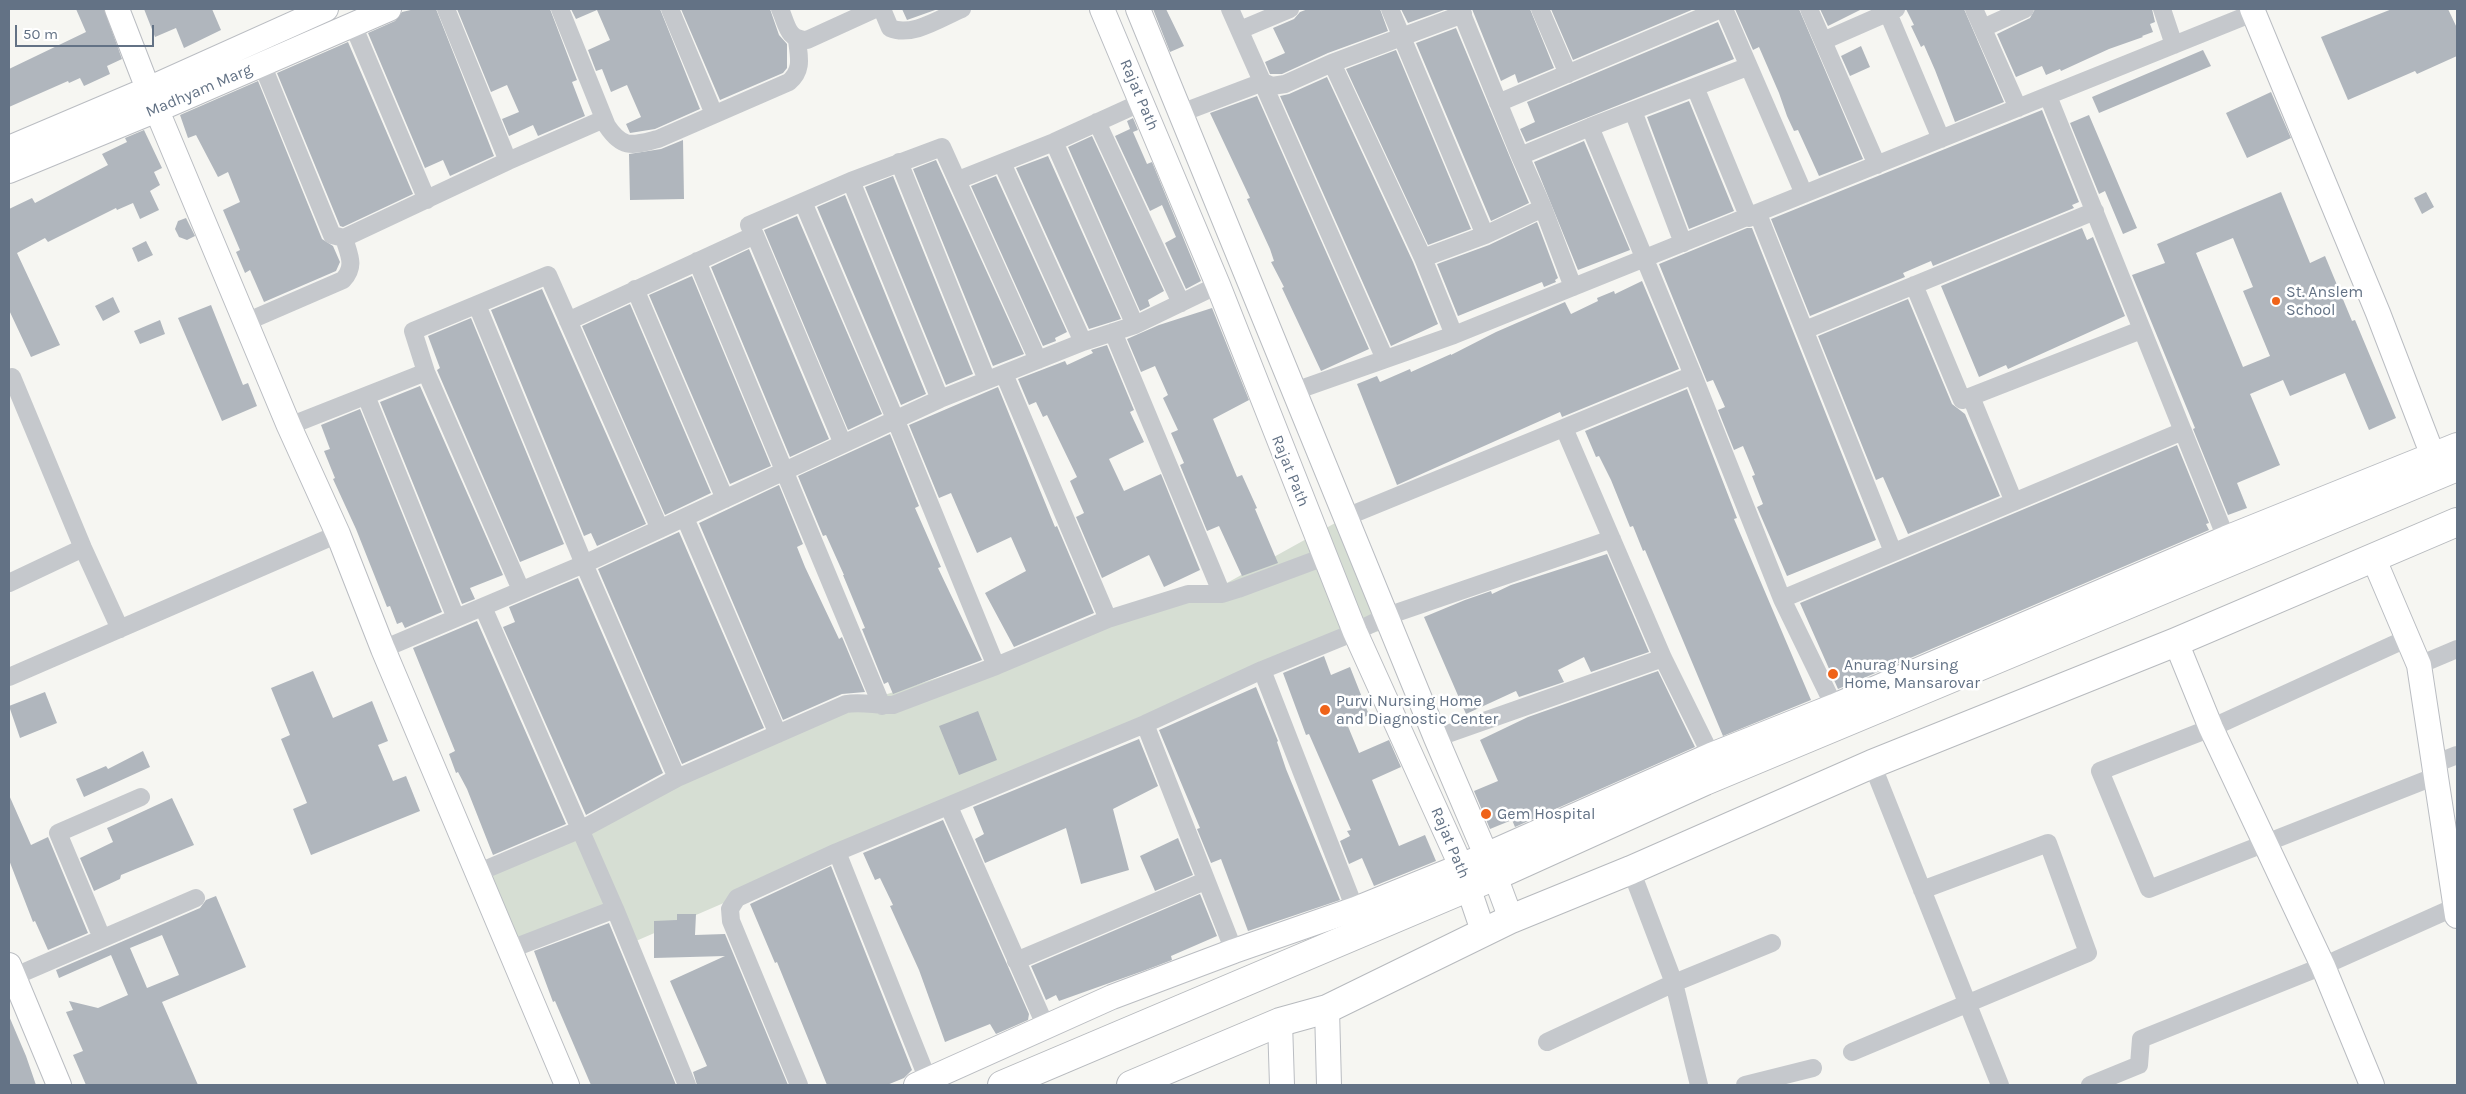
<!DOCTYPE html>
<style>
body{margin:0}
#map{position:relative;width:2466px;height:1094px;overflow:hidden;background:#f6f6f2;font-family:Karla,sans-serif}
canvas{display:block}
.frame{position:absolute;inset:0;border:10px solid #637285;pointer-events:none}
.scale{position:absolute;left:15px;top:25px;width:139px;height:22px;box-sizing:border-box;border:2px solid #637285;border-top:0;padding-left:6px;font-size:15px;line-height:18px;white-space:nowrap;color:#637285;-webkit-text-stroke:4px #fff;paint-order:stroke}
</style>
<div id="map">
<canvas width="2466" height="1094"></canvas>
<div class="frame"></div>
<div class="scale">50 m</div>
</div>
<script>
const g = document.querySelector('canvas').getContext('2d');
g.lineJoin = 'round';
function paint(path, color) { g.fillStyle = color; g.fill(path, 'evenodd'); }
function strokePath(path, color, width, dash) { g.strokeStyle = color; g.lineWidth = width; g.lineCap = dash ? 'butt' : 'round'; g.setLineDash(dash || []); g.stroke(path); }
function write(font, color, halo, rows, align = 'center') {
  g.font = font + ' Karla,sans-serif'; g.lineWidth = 5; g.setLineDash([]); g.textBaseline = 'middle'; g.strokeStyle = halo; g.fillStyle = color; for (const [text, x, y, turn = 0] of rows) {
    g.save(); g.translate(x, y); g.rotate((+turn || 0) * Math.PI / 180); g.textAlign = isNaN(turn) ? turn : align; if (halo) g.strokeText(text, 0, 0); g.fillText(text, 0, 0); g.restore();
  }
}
paint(new Path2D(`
 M1346 517 1391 627 1262 670 629 944 615 909 511 949 477 873 674 782 878 697 1216 589Z`), '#d6ded3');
paint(new Path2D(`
 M76 9H104L122 59 107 66 110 74 84 86 80 78 69 83 68 81 9 107V69L86 32Z
 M144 9H212L221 30 184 48 176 28 155 37Z
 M415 9H436L494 156 450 176 443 160 425 168 368 33 395 21 402 12Z
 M457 9H550L577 80 572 82 585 116 538 136 533 125 509 136 502 119 519 112 507 85 491 92Z
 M571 9H660L700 109 655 129 630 133 626 124 641 117 627 85 611 92 602 69 596 71 588 50 610 40 597 10 576 19Z
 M681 9H770L779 35 787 44V68L783 73 720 100Z
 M902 9H938L907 20Z
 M1153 9H1166L1184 46 1170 52Z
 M1308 9H1380L1388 31 1328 53 1282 74H1270L1265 62 1285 53 1273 28 1294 19 1300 12Z
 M1401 9H1447L1408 23Z
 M1472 9H1530L1554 68 1518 83 1515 74 1501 81Z
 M1551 9H1694L1573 60Z
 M1735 9H1799L1863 159 1819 176 1798 130 1794 131 1787 116 1779 93 1759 47 1753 50Z
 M1820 9H1862L1828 26Z
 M1906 9H1964L2004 102 1955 122 1935 70 1924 45 1921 47 1911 26 1914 25Z
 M2035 9H2152L2155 22 2150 24 2153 32 2142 36 2143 37 2109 49 2061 71 2060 69 2046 75 2042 66 2016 77 1997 34 2030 18Z
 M2392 9H2448L2457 28V56L2417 74 2415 71 2348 100 2321 37Z
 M1718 22 1734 59 1526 142 1520 129 1535 122 1527 102Z
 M1456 28 1529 203 1491 221 1416 43Z
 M348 42 413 194 343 227 340 226 277 73Z
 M1861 46 1870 67 1850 76 1841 56Z
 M1396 50 1471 229 1428 245 1346 69Z
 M2203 50 2211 66 2099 113 2092 97Z
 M1327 77 1413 262 1438 324 1391 346 1280 96 1289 94Z
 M258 81 322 239 333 246 340 262 336 271 264 302 250 270 245 273 236 252 240 250 223 210 240 202 228 172 218 177 196 135 188 138 180 115Z
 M2271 92 2291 138 2247 158 2226 113Z
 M1257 96 1369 349 1321 371 1282 288 1284 287 1271 262 1274 261 1270 249 1247 199 1250 198 1210 113Z
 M1689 101 1734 211 1689 229 1647 117Z
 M2042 110 2079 202 2072 205 2074 208 1933 266 1931 261 1903 273 1905 277 1810 316 1771 219Z
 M2089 115 2137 228 2123 234 2105 191 2099 194 2070 123Z
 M1133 118 1138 130 1133 132 1147 164 1152 162 1201 281 1186 289 1165 243 1176 237 1162 205 1150 211 1115 136 1130 129 1127 121Z
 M144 130 162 168 154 172 160 185 150 191 159 210 140 219 133 203 117 210 116 208 48 242 45 238 17 253 60 345 31 357 9 310V209L32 198 35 203 108 165 102 154 127 142 125 138Z
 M1092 136 1164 291 1148 300 1150 306 1140 311 1068 147Z
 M683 140 684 199 630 200 629 154 661 149Z
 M1584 141 1630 250 1578 270 1534 162Z
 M1048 156 1121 319 1089 329 1016 168Z
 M936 160 1024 354 993 366 913 169Z
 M893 176 973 374 946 385 865 187Z
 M996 176 1067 332 1055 338 1056 341 1043 346 971 186Z
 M2281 192 2310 263 2325 256 2352 321 2355 320 2396 418 2369 430 2345 373 2290 396 2283 380 2250 394 2280 465 2237 483 2247 508 2228 515 2193 429 2195 428 2132 275 2165 263 2157 244ZM2233 238 2253 287 2243 291 2270 356 2243 367 2196 253Z
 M2426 192 2434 207 2422 214 2414 198Z
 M845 195 926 394 901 405 817 207Z
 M797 216 882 414 848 430 764 230Z
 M186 218 195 236 187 240 179 237 175 229 178 221Z
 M1537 222 1558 278 1555 280 1556 282 1544 287 1542 282 1458 316 1437 264 1489 245Z
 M1747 228H1752L1876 540 1787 576 1757 507 1763 504 1752 476 1755 475 1743 446 1734 450 1718 410 1725 407 1713 380 1707 382 1659 264Z
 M2082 228 2087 240 2093 237 2125 316 2008 369 2006 365 1979 377 1941 286Z
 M146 241 153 255 138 262 132 248Z
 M749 249 829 439 790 457 711 267Z
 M692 276 771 466 730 484 649 295Z
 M1642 281 1679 369 1562 417 1560 412 1397 485 1357 384 1377 376 1380 382 1410 369 1411 372 1451 354V355L1496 332 1565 302 1571 314 1598 301 1597 298 1614 291 1615 294Z
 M542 289 646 524 597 546 591 533 584 536 491 310Z
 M113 297 120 312 103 321 95 306Z
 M1908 299 1952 404 1965 414 2000 496 1908 534 1883 477 1876 480 1818 336Z
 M630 304 711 493 665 515 582 326Z
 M211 305 243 385 248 383 257 406 222 421 178 318Z
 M1212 308 1249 400 1213 419 1237 477 1242 475 1257 508 1255 509 1278 563 1242 576 1219 526 1207 531 1180 465 1184 463 1171 433 1178 430 1163 398 1168 395 1155 366 1141 372 1127 339 1159 325Z
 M471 318 564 544 520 562 437 370 440 368 428 336Z
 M160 320 165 334 140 344 134 331Z
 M1107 345 1134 410 1130 412 1144 442 1109 459 1124 491 1161 474 1200 570 1164 587 1149 555 1102 578 1076 517 1084 513 1070 481 1077 477 1047 415 1043 417 1036 402 1029 405 1018 379 1065 361 1067 365 1093 353 1091 350Z
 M420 386 503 575 470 588 475 599 462 604 380 402Z
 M998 387 1055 527 1057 526 1094 613 1014 647 985 593 1026 571 1011 537 977 553 951 493 939 498 909 425Z
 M1687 389 1737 518 1734 519 1811 700 1723 736 1645 550 1643 551 1633 526 1630 527 1611 480 1599 456 1596 457 1585 431Z
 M360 409 442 612 405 628 402 622 397 624 390 606 387 607 356 529 333 479 335 478 324 451 330 449 321 425Z
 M890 434 919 506 915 508 941 567 938 568 982 660 893 694 888 682 884 684 862 629 865 628 843 575H844L826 535 823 536 798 476Z
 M2177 445 2209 523 2206 524 2209 530 1838 689 1800 603Z
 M779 485 803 544 797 547 805 567 839 639 842 637 865 692 842 694 783 720 699 523Z
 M679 532 764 728 682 764 598 569Z
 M1607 554 1649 652 1591 672 1584 657 1558 670 1564 682 1519 697 1516 691 1466 714 1424 617 1465 600 1491 591 1492 594 1511 585Z
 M578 578 663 773 586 815 503 627 515 622 509 607Z
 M477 621 566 824 493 855 467 789 458 772 456 773 449 754 455 751 413 648Z
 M1324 656 1331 675 1350 667 1369 715 1347 724 1359 753 1389 740 1401 767 1372 780 1399 846 1425 835 1436 861 1374 886 1362 858 1349 864 1340 841 1350 836 1347 831 1351 830 1309 734 1306 735 1283 673Z
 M313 671 333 718 372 701 388 741 378 745 393 781 406 776 420 811 311 855 293 809 307 803 281 739 290 735 271 688Z
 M1658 671 1695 747 1515 827 1512 820 1490 829 1474 791 1498 781 1480 740 1528 717Z
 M1256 687 1278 741 1277 742 1286 769 1340 900 1248 931 1221 859 1211 863 1197 829 1200 828 1159 730Z
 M45 692 57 723 20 738 9 706Z
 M978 711 997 760 959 775 939 726Z
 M1139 739 1158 786 1113 809 1129 870 1081 884 1066 828 985 863 975 839 984 834 973 807Z
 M143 751 150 767 84 797 76 779 106 766 108 769Z
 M9 795 31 845 48 837 88 933 48 950 35 921 33 922 9 860Z
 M172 798 194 845 121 875 120 879 94 891 80 858 113 842 107 828Z
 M943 820 1029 1014 1028 1020 996 1034 990 1024 945 1042 919 970 890 906 893 905 880 878 875 880 863 853Z
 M1178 838 1193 875 1155 891 1140 856Z
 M831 866 912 1070 904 1078 887 1085H827L777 962 775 963 750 904Z
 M1200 894 1217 936 1171 956 1172 960 1143 971 1059 1001 1056 995 1046 1000 1031 966Z
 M216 896 246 967 162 1002 198 1085H86L73 1055 83 1051 66 1012 73 1010 69 1001 98 1008 128 995 111 955 59 978 56 970 200 908 206 900ZM162 935 179 975 147 988 130 948Z
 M677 914H696L695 935 725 934 788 1085H697L693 1072 707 1066 670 981 725 956 654 958V921L677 920Z
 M609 923 676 1085H591L555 1001 553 1002 534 951Z
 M9 1016 26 1056 36 1085H9Z`), '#b0b6bd');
const secondary = new Path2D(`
 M117 9 148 89 289 426 338 534 383 649 567 1085
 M1102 9 1218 285 1355 632 1461 866 1483 931
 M1138 9 1436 738 1495 876 1511 919
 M2252 9 2378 313 2433 456
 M9 148 148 89 326 9
 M9 171 157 110 389 9
 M2373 557 2419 665 2457 916
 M2176 642 2211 728 2323 966 2372 1085
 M9 965 59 1085
 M1327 1009 1329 1085
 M1280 1022 1282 1085
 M916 1085 1112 997 1234 951 1355 909 1461 866 1711 755 1834 706 2226 538 2457 445`);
const highway = new Path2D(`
 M1002 1085 1495 876 1705 781 2457 467
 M1131 1085 1280 1022 1327 1009 1511 919 1631 870 1872 764 2176 642 2457 522`);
strokePath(secondary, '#babdc2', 26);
strokePath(highway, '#b7babe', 30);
strokePath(new Path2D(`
 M446 9 508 161
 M560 9 607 126C623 150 633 145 658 139L789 82C803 70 799 57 797 40
 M670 9 714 114
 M780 9C787 24 787 40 807 40L875 9
 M882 9 890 28C912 38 942 17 962 9
 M1230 9 1385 359
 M1390 9 1485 235
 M1460 9 1520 156 1543 208 1573 287
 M1540 9 1568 74
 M1724 9 1804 194
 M1809 9 1877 165
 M1974 9 2018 108
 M2162 9 2174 45
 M1888 13 1941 139
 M353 25 427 200
 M1983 28 2025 9
 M1240 30 1290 9
 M1823 41 1896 9
 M1332 63 1423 258 1454 335
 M262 64 332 235 344 238 508 161 604 119
 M1695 87 1749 218
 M2048 96 2226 538
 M1498 103 1721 9
 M1633 111 1683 243
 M1181 113 1263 82 1272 86 1285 84 1332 63 1463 14
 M1097 122 1181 303
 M1590 127 1693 375 1782 599 1834 706
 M1054 142 1135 325
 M1520 156 1590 127 1747 67
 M899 162 987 380
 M1002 163 1083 342
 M958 180 1054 142 1142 102
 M851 181 940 399
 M803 202 896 421 996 666
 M1758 214 1893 552
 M1423 258 1485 235 1543 208
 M697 261 882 706
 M1914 285 1962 400 2141 330
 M635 289 725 499
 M477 305 584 564 677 778 846 704C863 701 877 706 893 705L996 666 1108 619 1188 594H1222L1238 589 1324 557
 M568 321 755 235
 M246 322 343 280C356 266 349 255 344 238
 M1805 330 2095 211
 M1113 332 1222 594
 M1004 374 1108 619
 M12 377 83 548 120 629
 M1295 391 1454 335 2253 13
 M366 396 456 618
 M1971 397 2014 502
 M289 426 426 372
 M1564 428 1663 658 1711 755
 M843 444 755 235 749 225 851 181 942 147 1038 360
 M1346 517 1693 375
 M685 518 778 734
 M9 583 83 548
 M521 590 426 372 413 331 548 275 660 529
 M1782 599 2183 431
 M483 607 615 909 687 1085
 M2408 638 2211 728 2100 771 2149 889 2436 776
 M383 649 584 564 940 399 1083 342 1135 325 1218 285
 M2419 665 2457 649
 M1262 670 1355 909
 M9 677 338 534
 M1145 724 1234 951
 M1436 738 1663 658
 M1872 764 2000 1085
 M2434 764 2457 755
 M949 807 1046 1027
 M837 852 928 1080
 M1631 870 1674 983 1699 1085
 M477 873 586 827 677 778
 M102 938 58 833 141 797
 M511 949 615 909
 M1016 961 1205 881
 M13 977 196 898
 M1547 1042 1674 983 1772 943
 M1852 1052 2088 953 2048 843 1922 890
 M799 1085 731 921 730 909 737 898 837 852 1145 724 1262 670 1355 632 1387 616 1612 539
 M1745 1085 1813 1068
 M2090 1085 2139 1065 2141 1039 2323 966 2455 907`), '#c5c8cc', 18);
strokePath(secondary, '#fff', 24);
strokePath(highway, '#fff', 28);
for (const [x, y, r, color] of [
 [2276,301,5,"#ef6319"],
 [1833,674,6,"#ef6319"],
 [1325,710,6,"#ef6319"],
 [1486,814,6,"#ef6319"]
]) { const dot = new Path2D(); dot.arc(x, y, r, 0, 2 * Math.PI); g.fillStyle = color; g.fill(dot); strokePath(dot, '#fff', 2); }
write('16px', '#637285', '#fff', [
 ["Madhyam Marg",199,91,-23],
 ["Rajat Path",1139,95,67],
 ["Rajat Path",1290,471,68],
 ["Rajat Path",1450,843,67]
]);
write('16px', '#637285', '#fff', [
 ["St. Anslem",2286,292],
 ["School",2286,310],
 ["Anurag Nursing",1844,665],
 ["Home, Mansarovar",1844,683],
 ["Purvi Nursing Home",1336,701],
 ["and Diagnostic Center",1336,719],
 ["Gem Hospital",1497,814]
], 'left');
</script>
